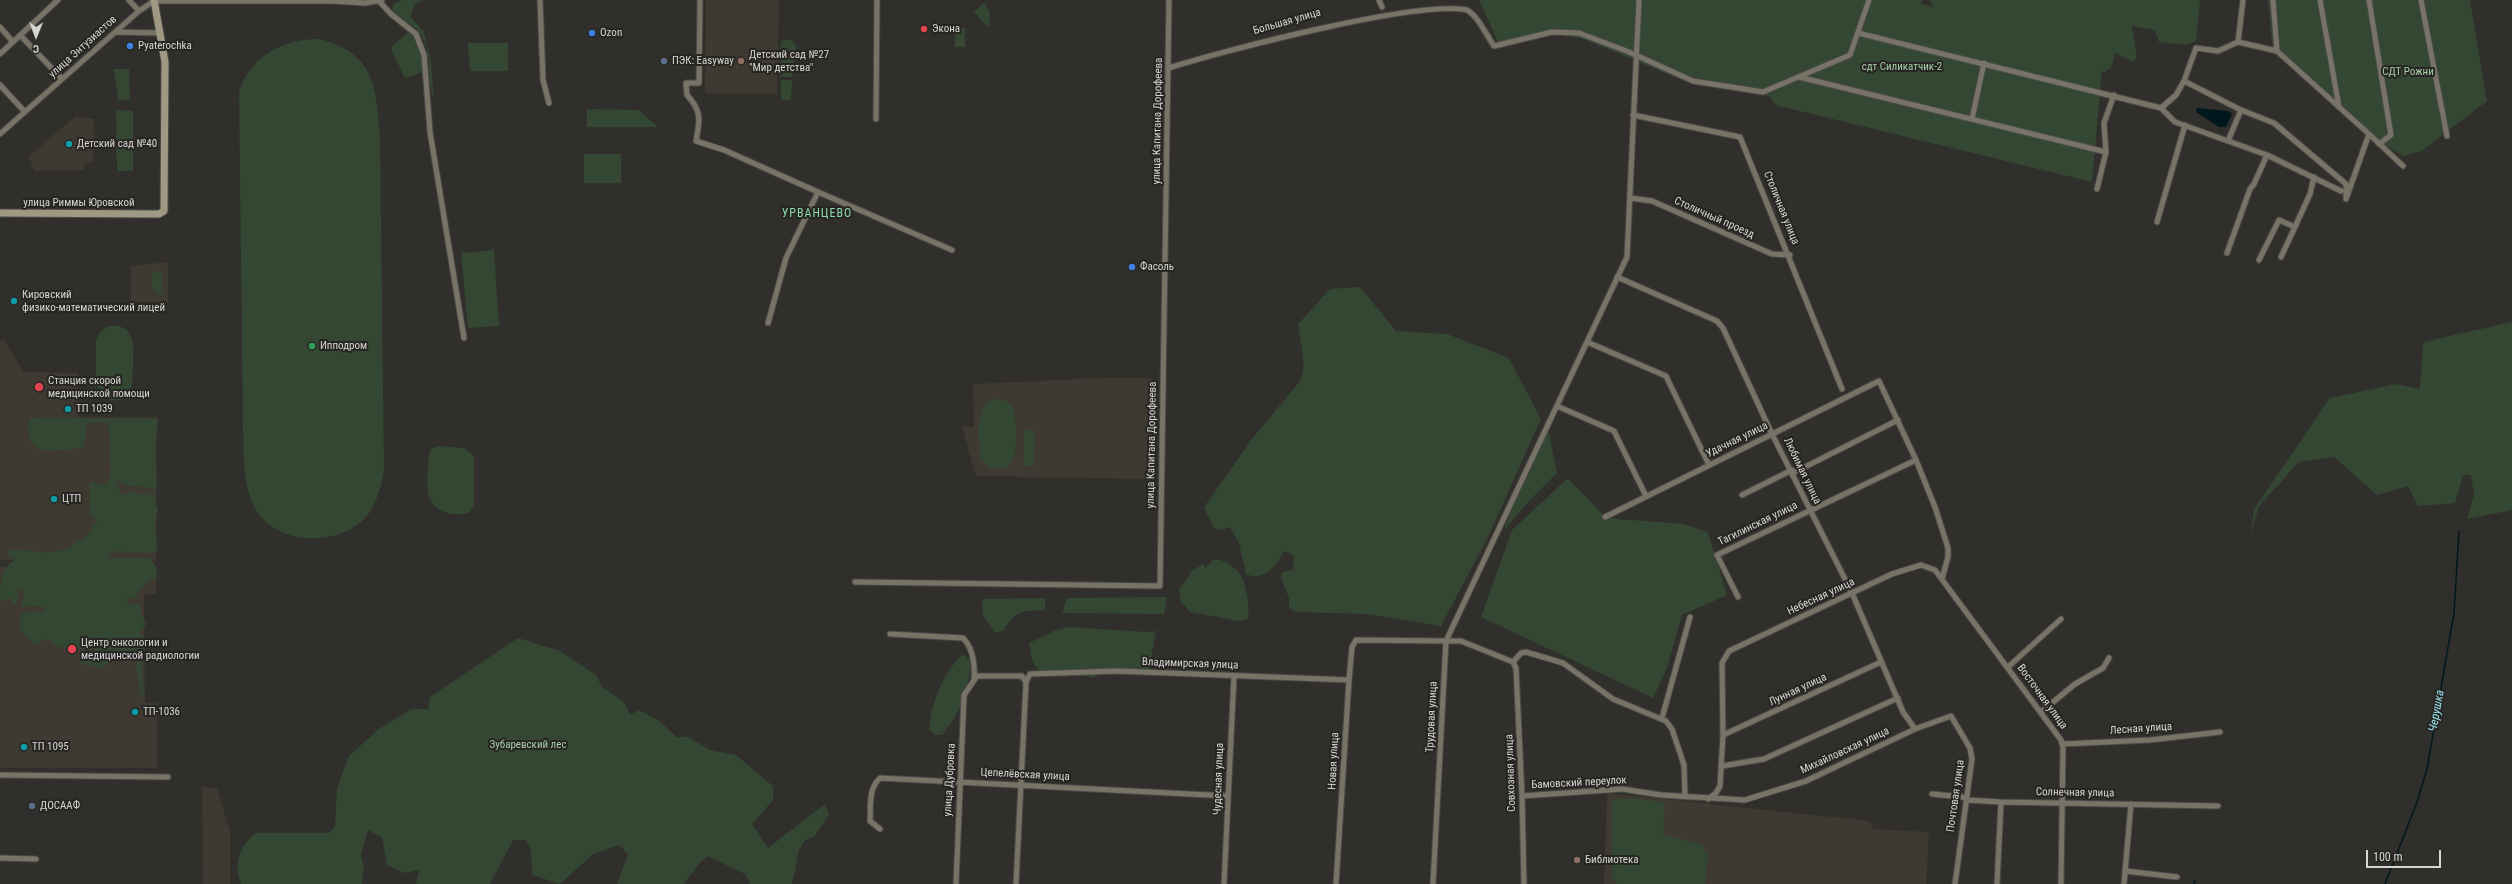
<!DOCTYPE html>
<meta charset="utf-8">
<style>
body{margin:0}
#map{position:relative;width:2512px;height:884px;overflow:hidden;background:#312f2c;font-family:"Roboto Condensed",sans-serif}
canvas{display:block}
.north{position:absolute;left:16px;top:16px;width:40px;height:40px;-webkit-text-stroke:3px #272622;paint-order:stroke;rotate:181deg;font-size:11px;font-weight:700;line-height:16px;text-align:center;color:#d7d6d4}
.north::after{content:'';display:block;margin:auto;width:14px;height:18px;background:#d7d6d4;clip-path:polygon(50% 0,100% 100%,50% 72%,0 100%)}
.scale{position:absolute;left:2366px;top:850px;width:75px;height:18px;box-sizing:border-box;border:2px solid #d7d6d4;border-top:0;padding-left:5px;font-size:12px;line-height:14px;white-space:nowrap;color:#d7d6d4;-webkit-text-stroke:3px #272622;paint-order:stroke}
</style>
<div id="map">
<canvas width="2512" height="884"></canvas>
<div class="north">С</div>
<div class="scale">100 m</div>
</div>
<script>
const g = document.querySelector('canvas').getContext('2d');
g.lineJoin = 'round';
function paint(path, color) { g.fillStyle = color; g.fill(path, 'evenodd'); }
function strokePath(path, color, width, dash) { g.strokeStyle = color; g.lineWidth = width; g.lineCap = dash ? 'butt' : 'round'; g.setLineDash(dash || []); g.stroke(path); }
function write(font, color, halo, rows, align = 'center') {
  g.font = font + ' "Roboto Condensed",sans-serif'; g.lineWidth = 4; g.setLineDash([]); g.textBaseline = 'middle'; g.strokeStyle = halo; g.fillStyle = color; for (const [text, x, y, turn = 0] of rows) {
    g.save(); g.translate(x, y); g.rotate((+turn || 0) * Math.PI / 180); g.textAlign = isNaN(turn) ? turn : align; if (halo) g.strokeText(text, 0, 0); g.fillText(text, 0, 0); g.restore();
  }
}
paint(new Path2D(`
 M706 0H779L777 94 705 93Z
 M76 116 94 119 93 162 84 163V170L34 171 29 156Z
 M168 262V302H131V266Z
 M4 340 24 372 78 373 77 417H157L156 561 0 560V341Z
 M1103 378H1152L1150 479 976 476 962 427H974L973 384Z
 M0 567H156V594L144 595 145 703H157V768H0Z
 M202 786 217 788 230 831V884H203Z
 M1607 793 1870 821 1873 829 1929 832 1926 884H1604Z`), '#3e3931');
paint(new Path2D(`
 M403 0H423L414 5 411 17 424 32 431 62 434 98C425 78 434 51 419 32 412 23 400 20 392 11L393 4Z
 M1479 0H1923L1920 3 1935 8 1929 0H2200L2196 41 2187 45 2159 42 2155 30 2132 26 2137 57 2133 62 2115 53 2111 68 2104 72 2102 71 2092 182 1775 105 1769 96 1687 82 1581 38 1554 35 1500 46Z
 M2268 0H2470L2487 101 2422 151 2403 156 2366 132 2294 68 2273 54Z
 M984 3 990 12 989 28 974 12Z
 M955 28H965V47H955Z
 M408 32C422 38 423 59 424 72L405 78 391 49C393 41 404 40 408 32Z
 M319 39C375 53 376 86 380 136L384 470C381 488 375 511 361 522 331 547 275 544 255 508 243 486 244 457 243 433L239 91C252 55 283 39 319 39Z
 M784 39 786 42V39L791 40 796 46 792 77H780V46H782L781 42Z
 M468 43H508V71H470Z
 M114 69H129L130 100H118Z
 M781 80H792L791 100H781Z
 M587 109 639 110 658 127H587Z
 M116 110 133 111V171H117Z
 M584 154H621V183H584Z
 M494 250 499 326 468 328 461 253Z
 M156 270 163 274 162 292 160 294 152 289V275Z
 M1360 287 1396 331 1447 334 1509 358 1541 419 1487 539 1441 626 1366 614 1296 612 1289 608V598L1281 578 1282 572 1293 570 1294 555 1284 551C1277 565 1264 582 1246 574L1239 543 1230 527 1221 530 1213 527 1204 507 1252 439 1300 381C1308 364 1300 343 1298 324L1330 289Z
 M2512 322V510L2467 519 2474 494 2471 475H2463L2455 503 2418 506 2408 486 2377 495 2334 457 2299 462 2259 506 2251 534 2254 509 2330 398 2395 384 2420 389 2423 342Z
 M109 326C118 325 125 326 130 335 135 342 133 353 133 362 133 381 134 409 105 398L96 385V340L100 332Z
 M998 398 1011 404C1017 413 1018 449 1013 460 1006 475 987 470 980 458 980 437 971 404 998 398Z
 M31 418 158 419 155 448 157 488 129 486 118 481 116 484 122 495 132 491 144 495 145 492 152 495 155 494 156 498 154 503 158 508 154 528 157 539V551L148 553 112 551 109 554 110 558H150L156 567 157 578 147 581 134 599 125 598 128 605 137 603 141 606V615L146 624 140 633 143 637 142 676 144 697 141 698 136 666 138 657 133 652 99 668 80 663 79 661 94 654 95 650 91 647 72 651 57 646 48 639 42 640 36 646 20 629 21 613 44 611 46 609 42 606 23 607 21 605 24 599 23 593 16 588 19 597 16 603H12L11 597 0 602C0 584 0 567 16 559L8 556V551C31 547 54 560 74 544 86 535 85 543 93 525L97 524V519L90 516 89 483 93 482 103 486 110 478 111 472 109 427 107 422 86 423 85 442 82 448C66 448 34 459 29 437 28 431 28 423 31 418Z
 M1546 419 1557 473 1530 500 1504 530Z
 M1024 430 1035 431V449H1024Z
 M438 446 464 448 474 456V506L470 512C455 518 435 513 429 497 426 486 428 467 429 455L431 449Z
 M1024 449H1034V466H1023Z
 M1568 478 1606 518 1683 524 1708 532 1727 595 1682 615 1667 668 1653 698 1481 617 1512 530Z
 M1214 559C1224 560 1233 565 1240 574 1245 580 1252 612 1247 619L1238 621 1190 612 1181 602 1179 590 1192 571 1203 564 1205 568Z
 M1167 597 1164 614 1062 613 1067 598Z
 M1045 598V610C1023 611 1015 610 1004 630L995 633 983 615 982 599Z
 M1069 627 1146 632 1156 631 1149 670C1130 667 1110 667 1093 678 1075 672 1045 684 1034 664 1031 659 1030 649 1029 643L1056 630Z
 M518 638 560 651 596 675 602 687 625 703 630 715 639 710 658 720 677 737H688L710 750 736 755 773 786V800L752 824 768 848 825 804 829 815 814 837 805 840 799 850 792 884H750L745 874 708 856 698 865 684 884H617L628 854 619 845 593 854 560 884 532 875 531 850 526 840H513L490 884H416L419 870 405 873 387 865 382 837 368 830 361 855 364 869 362 884H241C233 864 240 845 256 833H329L335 827 337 788 349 756 379 729 411 709H428L430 697Z
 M963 654 970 660C971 685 959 716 942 735H935L929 730C931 704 943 672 963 654Z
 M1611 799H1641L1665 803 1663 834 1702 845 1708 855 1705 884H1617L1612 875Z`), '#334733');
paint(new Path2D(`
 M2197 108 2229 111 2232 114 2226 127H2219L2196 112Z`), '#00181d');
strokePath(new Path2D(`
 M2194 884 2195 880
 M2385 884 2417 802 2427 769 2454 613 2459 531`), '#00181d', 1.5);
const street = new Path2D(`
 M129 0 139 11
 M540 0 543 80 549 103
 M700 0 699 83H686L687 95C702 111 700 120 696 141L724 150 818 192
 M1379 0 1382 7
 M2273 0 2277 51
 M2320 0 2339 107
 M2369 0 2391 135 2379 144
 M2421 0 2447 136
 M379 1 391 14 416 34 424 55 430 132 464 338
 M0 27 13 42
 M116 32 160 33
 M1858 33 2161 108 2175 122 2267 155 2341 191
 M21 36 62 79
 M2238 42 2243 0
 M0 54 58 0
 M1169 68C1226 50 1417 0 1467 10 1479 17 1486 35 1494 46L1552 32 1579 33 1629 52 1693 81 1763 92 1850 55 1869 0
 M1799 77 2106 152
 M2184 81 2196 48 2218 51 2238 42 2277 51 2369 134 2346 199
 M0 85 25 112
 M2161 108 2176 95 2184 81 2241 110 2228 141
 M2241 110 2274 123 2346 184V196
 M1633 115 1740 137 1842 389
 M876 119 877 0
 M1972 119 1984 63
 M0 134 139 11 154 1H332L365 3 382 0
 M2369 134 2403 166
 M2097 189 2106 152 2104 123 2114 95
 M1630 198 1652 201 1772 254 1790 255
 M2157 222 2185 125
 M2295 227 2310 194 2314 177
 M2227 253 2250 189 2254 184 2267 155
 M2259 260 2279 220 2295 227 2281 257
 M1617 277 1717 321 1723 328 1772 434 1852 593 1903 712 1915 729
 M768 323 786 258 818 192 952 250
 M1587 342 1666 376 1709 465
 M1557 406 1614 431 1646 496
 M1793 473 1898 420
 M1742 495 1792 470
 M1605 517 1879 381 1916 460 1935 507 1948 548V557L1942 579
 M855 582 1160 586 1169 0
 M1738 597 1717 555 1916 460
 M890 634 963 638C974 649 975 665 974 680
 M1513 662 1461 641H1446L1627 257 1639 0
 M1513 662 1521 653 1526 652 1563 663 1613 699 1666 721 1672 729 1684 765 1685 797
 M1513 662 1516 668 1522 796 1524 884
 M2008 667 2061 619
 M2041 712 2075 684 2103 668 2109 658
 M1662 718 1690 617
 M1723 735 1881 662
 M2063 744 2150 740 2220 732
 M1722 766 1764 759 1898 698
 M0 775 168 777
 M1932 794 1963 797 1967 800 2001 802 2218 806
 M1522 796 1622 789 1661 795 1745 800 1806 781 1915 729 1951 716 1970 748 1972 759 1955 884
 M1708 799 1716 793 1720 786 1723 735 1722 663 1729 651 1892 574 1921 565 1935 570 2061 740 2063 748 2061 884
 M880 829 870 821C871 806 868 789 880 778L1228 796
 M0 858 36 859
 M2125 871 2177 877
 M956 884 964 695 977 676H1022L1026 682
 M1016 884 1026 682 1030 674 1117 671 1349 680
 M1224 884 1234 676
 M1336 884 1349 680 1352 647 1356 640 1446 641 1433 884
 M1997 884 2001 802
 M2124 884 2131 804`);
const secondary = new Path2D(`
 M0 213 159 214 164 211 165 62 154 0`);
strokePath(street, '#4c4a47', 7);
strokePath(secondary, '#4c4a47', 9);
strokePath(street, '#777366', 5);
strokePath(secondary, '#9f9883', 7);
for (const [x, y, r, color] of [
 [924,29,4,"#e0444e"],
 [592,33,4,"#3f7fe0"],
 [130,46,4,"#3f7fe0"],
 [664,61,4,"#5c6f8a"],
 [741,61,4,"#8d6e63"],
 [69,144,4,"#0f9aa8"],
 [1132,267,4,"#3f7fe0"],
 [14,301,4,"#0f9aa8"],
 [312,346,4,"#2e9e5b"],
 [39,387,5,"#e0444e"],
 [68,409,4,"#0f9aa8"],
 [54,499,4,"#0f9aa8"],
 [72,649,5,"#e0444e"],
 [135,712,4,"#0f9aa8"],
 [24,747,4,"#0f9aa8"],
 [32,806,4,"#5c6f8a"],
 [1577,860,4,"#8d6e63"]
]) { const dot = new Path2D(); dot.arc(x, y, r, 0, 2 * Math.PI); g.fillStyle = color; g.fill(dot); strokePath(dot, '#272622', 1.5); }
write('11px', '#d7d6d4', '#272622', [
 ["Большая улица",1287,22,-16],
 ["улица Энтузиастов",83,47,-42],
 ["улица Капитана Дорофеева",1158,121,-89],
 ["улица Риммы Юровской",79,203],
 ["Столичная улица",1781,208,68],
 ["Столичный проезд",1714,218,24],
 ["Удачная улица",1737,440,-26],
 ["улица Капитана Дорофеева",1152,445,-89],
 ["Любимая улица",1802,471,64],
 ["Тагилинская улица",1758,524,-26],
 ["Небесная улица",1821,597,-25],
 ["Владимирская улица",1190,664,2],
 ["Лунная улица",1798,690,-25],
 ["Восточная улица",2042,697,54],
 ["Трудовая улица",1432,717,-87],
 ["Лесная улица",2141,729,-4],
 ["Михайловская улица",1845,751,-25],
 ["Новая улица",1334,761,-87],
 ["Совхозная улица",1511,773,-92],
 ["Цепелёвская улица",1025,775,3],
 ["Чудесная улица",1219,779,-88],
 ["улица Дубровка",950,780,-87],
 ["Бамовский переулок",1579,783,-3],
 ["Солнечная улица",2075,793,1],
 ["Почтовая улица",1956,796,-82]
]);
write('11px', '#d7d6d4', '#272622', [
 ["Экона",932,29],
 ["Ozon",600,33],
 ["Pyaterochka",138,46],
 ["Детский сад №27",749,55],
 ["\"Мир детства\"",749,68],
 ["ПЭК: Easyway",672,61],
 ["Детский сад №40",77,144],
 ["Фасоль",1140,267],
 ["Кировский",22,295],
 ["физико-математический лицей",22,308],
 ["Ипподром",320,346],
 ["Станция скорой",48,381],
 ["медицинской помощи",48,394],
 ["ТП 1039",76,409],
 ["ЦТП",62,499],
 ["Центр онкологии и",81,643],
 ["медицинской радиологии",81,656],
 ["ТП-1036",143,712],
 ["ТП 1095",32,747],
 ["ДОСААФ",40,806],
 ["Библиотека",1585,860]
], 'left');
write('11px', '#a5d0a5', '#272622', [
 ["сдт Силикатчик-2",1902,67],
 ["СДТ Рожни",2408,72],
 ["Зубаревский лес",528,745]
]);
g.letterSpacing = '1px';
write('12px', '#8ad8ac', '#272622', [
 ["УРВАНЦЕВО",817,214]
]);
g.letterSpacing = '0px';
write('italic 12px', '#98e2ef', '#272622', [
 ["Черушка",2437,711,-80]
]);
</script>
